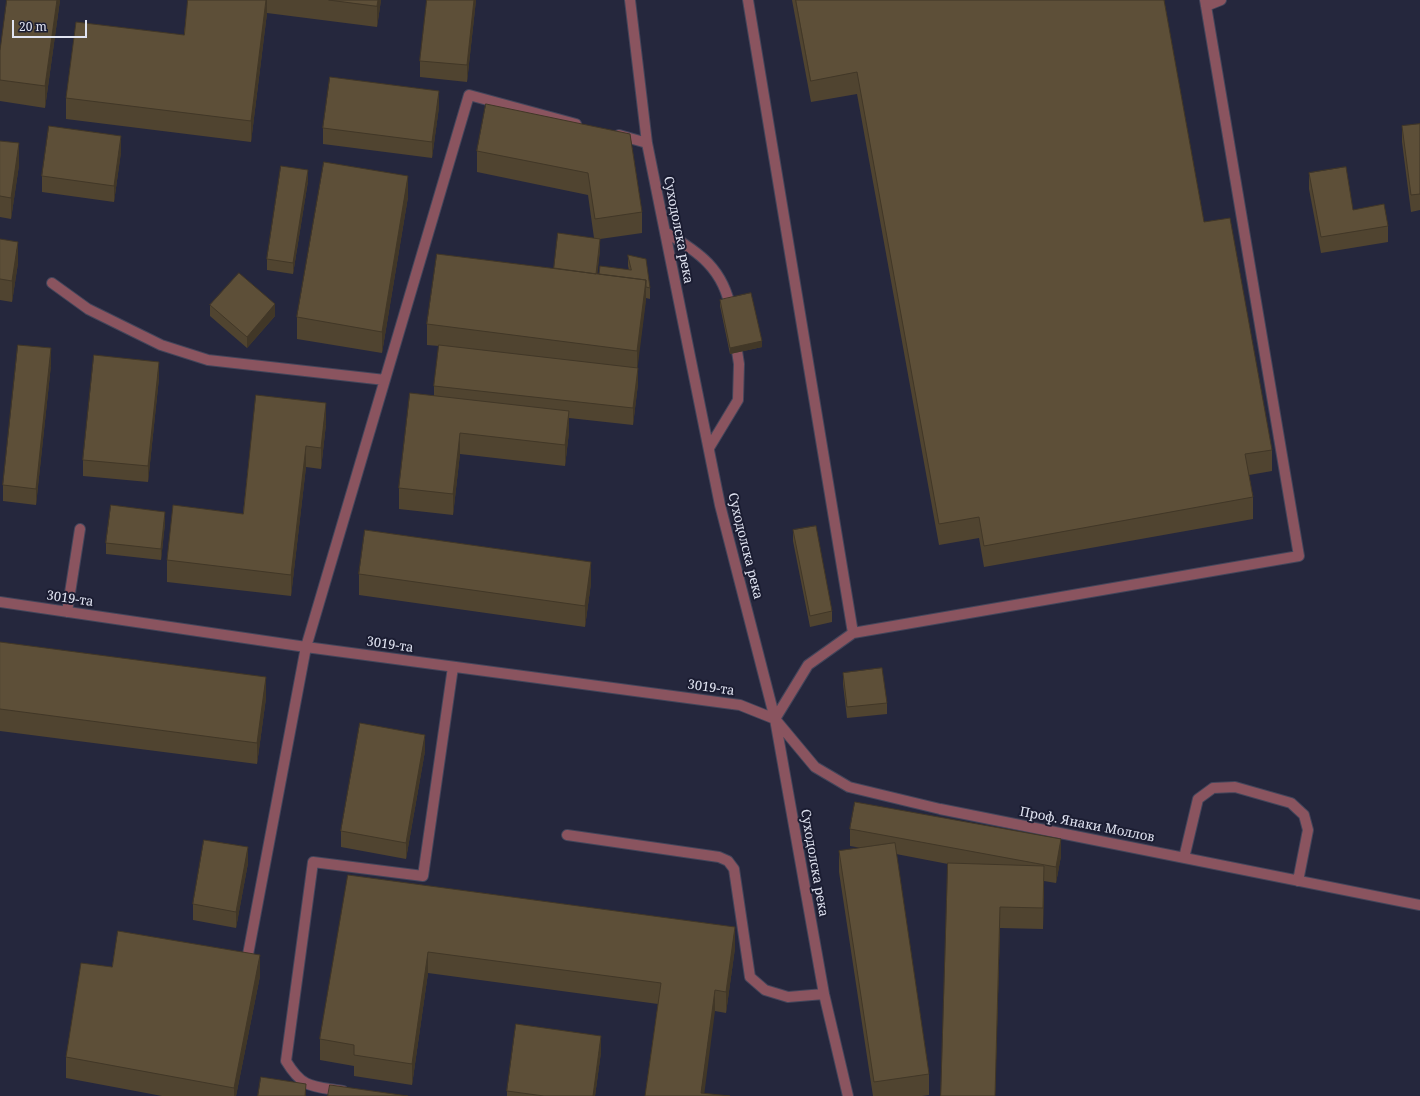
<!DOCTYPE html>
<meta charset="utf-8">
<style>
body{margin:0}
#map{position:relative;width:1420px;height:1096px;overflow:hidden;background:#25273d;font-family:"Noto Serif",serif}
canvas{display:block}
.scale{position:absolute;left:12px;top:20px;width:75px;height:18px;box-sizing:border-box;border:2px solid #e1e4f2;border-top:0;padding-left:5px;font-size:12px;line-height:14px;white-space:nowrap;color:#e1e4f2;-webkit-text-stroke:3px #1b1d32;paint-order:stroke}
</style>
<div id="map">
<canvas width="1420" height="1096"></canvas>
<div class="scale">20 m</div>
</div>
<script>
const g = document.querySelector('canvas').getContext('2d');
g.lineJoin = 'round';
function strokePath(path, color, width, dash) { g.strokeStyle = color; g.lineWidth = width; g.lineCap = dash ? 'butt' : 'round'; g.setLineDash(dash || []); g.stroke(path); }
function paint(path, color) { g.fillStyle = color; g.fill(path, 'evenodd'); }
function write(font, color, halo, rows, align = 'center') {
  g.font = font + ' "Noto Serif",serif'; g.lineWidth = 4; g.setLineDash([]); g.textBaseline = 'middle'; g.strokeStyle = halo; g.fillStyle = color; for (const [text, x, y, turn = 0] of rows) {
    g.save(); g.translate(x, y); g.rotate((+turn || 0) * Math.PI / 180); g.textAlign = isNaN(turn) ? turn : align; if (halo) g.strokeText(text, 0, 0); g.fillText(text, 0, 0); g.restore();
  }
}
const minor = new Path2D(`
 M630 0 647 143 720 505 775 719 824 994 848 1096
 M748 0 853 633
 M1206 6 1221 0
 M619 135 647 143
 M665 232C699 252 724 269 731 311
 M52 283 88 309 161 345 208 360 385 380
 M709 448 738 400 739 364 735 338
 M0 602 306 647 740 705 775 719 815 767 849 787 940 809 1420 905
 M67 612 80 529
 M775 719 808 665 853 633 1299 556 1205 0
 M567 835 719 857 728 861 734 869 750 977 765 990 788 997 824 994
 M1184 858 1198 799 1213 788 1235 787 1291 803 1304 815 1308 830 1298 881
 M246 965 306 647 469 95 576 124
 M343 1091C312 1086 303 1089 286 1061L313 862 423 876 453 667`);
strokePath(minor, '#43455a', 12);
strokePath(minor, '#8a545f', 10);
paint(new Path2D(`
 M60 0 45 108 0 101V51Z
 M188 0H381L377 27 267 13 251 142 66 119V98L184 35Z
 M427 0H476L467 82 420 77V61Z
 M792 0H1164L1204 222 1272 450V471L1249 475 1253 497V519L984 567 979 538 939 545 857 94 811 102Z
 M439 107 432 158 323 144V128Z
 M1420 124V210L1411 212 1402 142V126Z
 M630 134 642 212V233L600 239V250L597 274 629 270 628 266V255L650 288V299L646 298 637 367 638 384 633 425 569 418V432L565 466 460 454 453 515 399 509V488L434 396V386L439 346 427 345V324L554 268 594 238 588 195 477 172V151Z
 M0 141 19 165 11 219 0 217Z
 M121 152 114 202 42 192V176Z
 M1309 173 1353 210 1388 226V242L1321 253 1309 189Z
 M308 181 293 274 267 270V259Z
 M408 197 382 353 297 339V317Z
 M0 239 18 263 12 302 0 300Z
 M720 300 762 347 730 354 720 306Z
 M210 305 275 316 247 348 210 316Z
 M51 365 36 505 3 501V485Z
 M159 378 148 482 83 476V460Z
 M326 424 321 469 306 467 291 596 167 582V560L243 514Z
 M165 523 161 560 106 554V543Z
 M793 530 832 611V622L810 627 793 541Z
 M359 574 591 583 585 627 359 595Z
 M0 642 266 698 257 764 0 731Z
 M843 673 887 703V714L847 718 843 684Z
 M425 751 406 859 341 847V831Z
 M850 829 1061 856 1056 883 1044 881 1043 929 1000 928 995 1096H941L948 864 896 854 929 1074V1095L922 1096H873L839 872V851L862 848 850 846Z
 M248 863 236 928 193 920V904Z
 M348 875 735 948 726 1013 715 1011 645 1096 658 1004 428 973 412 1085 354 1076V1066L320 1060V1039Z
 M112 967 260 976 236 1096H162L66 1078V1057Z
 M601 1052 595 1096H507V1091Z`), '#504430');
paint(new Path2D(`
 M57 0H60L45 108V86Z
 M266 0H267V13L251 142V121Z
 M378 0H381L377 27V6Z
 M474 0H476L467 82V65Z
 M439 91V107L432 158V142Z
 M121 136V152L114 202V186Z
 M19 143V165L11 219V198Z
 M308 170V181L293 274V263Z
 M408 176V197L382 353V332Z
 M600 239V250L596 288V277Z
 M18 242V263L12 302V281Z
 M646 280V301L637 372V351Z
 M275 304V316L247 348V337Z
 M762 341V347L730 354V348Z
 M51 348V365L36 505V489Z
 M159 362V378L148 482V466Z
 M638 368V384L633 425V408Z
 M326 403V424L321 469V448Z
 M569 411V432L565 466V445Z
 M460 433V454L453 515V494Z
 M306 446V467L291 596V575Z
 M165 512V523L161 560V549Z
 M591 562V583L585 627V606Z
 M266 677V698L257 764V743Z
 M425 735V751L406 859V843Z
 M1061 839V856L1056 883V867Z
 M248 847V863L236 928V912Z
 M1044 866V887L1043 929V908Z
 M1000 907V928L995 1096Z
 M735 927V948L726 1013V992Z
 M428 952V973L412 1085V1064Z
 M260 955V976L236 1096H234V1088Z
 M715 990V1011L704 1096 701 1093Z
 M601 1036V1052L595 1096H593Z
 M306 1084V1096H305Z`), '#413727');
const building = new Path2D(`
 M7 0H57L45 86 0 80V51Z
 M188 0H266L251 121 66 98 76 22 184 35Z
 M329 0H378L377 6Z
 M427 0H474L467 65 420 61Z
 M796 0H1164L1204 222 1230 218 1272 450 1245 454 1253 497 984 546 979 517 939 524 857 72 811 81Z
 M330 77 439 91 432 142 323 128Z
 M486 104 630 134 642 212 595 219 588 173 477 151Z
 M1420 124V194L1411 195 1402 126Z
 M49 126 121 136 114 186 42 176Z
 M0 141 19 143 11 198 0 196Z
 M324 162 408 176 382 332 297 317Z
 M281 166 308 170 293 263 267 259Z
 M1346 167 1353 210 1384 204 1388 226 1321 237 1309 173Z
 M558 233 600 239 596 274 554 268Z
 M0 239 18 242 12 281 0 279Z
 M437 254 646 280 637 351 427 324Z
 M628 255 646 259 650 288 646 287V280L599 274 600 266 631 270Z
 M239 273 275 304 247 337 210 305Z
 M751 293 762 341 730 348 720 300Z
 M18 345 51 348 36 489 3 485Z
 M439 345 638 368 633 408 434 386Z
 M94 355 159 362 148 466 83 460Z
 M410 393 569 411 565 445 460 433 453 494 399 488Z
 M256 395 326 403 321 448 306 446 291 575 167 560 173 505 243 514Z
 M111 505 165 512 161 549 106 543Z
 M816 526 832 611 810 616 793 530Z
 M365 530 591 562 585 606 359 574Z
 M0 642 266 677 257 743 0 709Z
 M882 668 887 703 847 707 843 673Z
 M360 723 425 735 406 843 341 831Z
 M855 802 1061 839 1056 867 850 829Z
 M204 840 248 847 236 912 193 904Z
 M895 843 929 1074 874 1082 839 851Z
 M948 863 1044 866 1043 908 1000 907 995 1096H941Z
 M348 875 735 927 726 992 715 990 701 1093 730 1096H645L661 983 428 952 412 1064 354 1055V1045L320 1039Z
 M118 931 260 955 234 1088 66 1057 81 963 112 967Z
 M516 1024 601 1036 593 1096H544L507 1091Z
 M261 1077 306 1084 305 1096H258Z
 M330 1085 408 1096H328Z`);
paint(building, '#5d4f38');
strokePath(building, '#413727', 1);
write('13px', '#e1e4f2', '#1b1d32', [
 ["Суходолска река",678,230,79],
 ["Суходолска река",745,546,76],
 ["3019-та",70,599,8],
 ["3019-та",390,645,8],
 ["3019-та",711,688,8],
 ["Проф. Янаки Моллов",1087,825,11],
 ["Суходолска река",814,863,80]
]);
</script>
